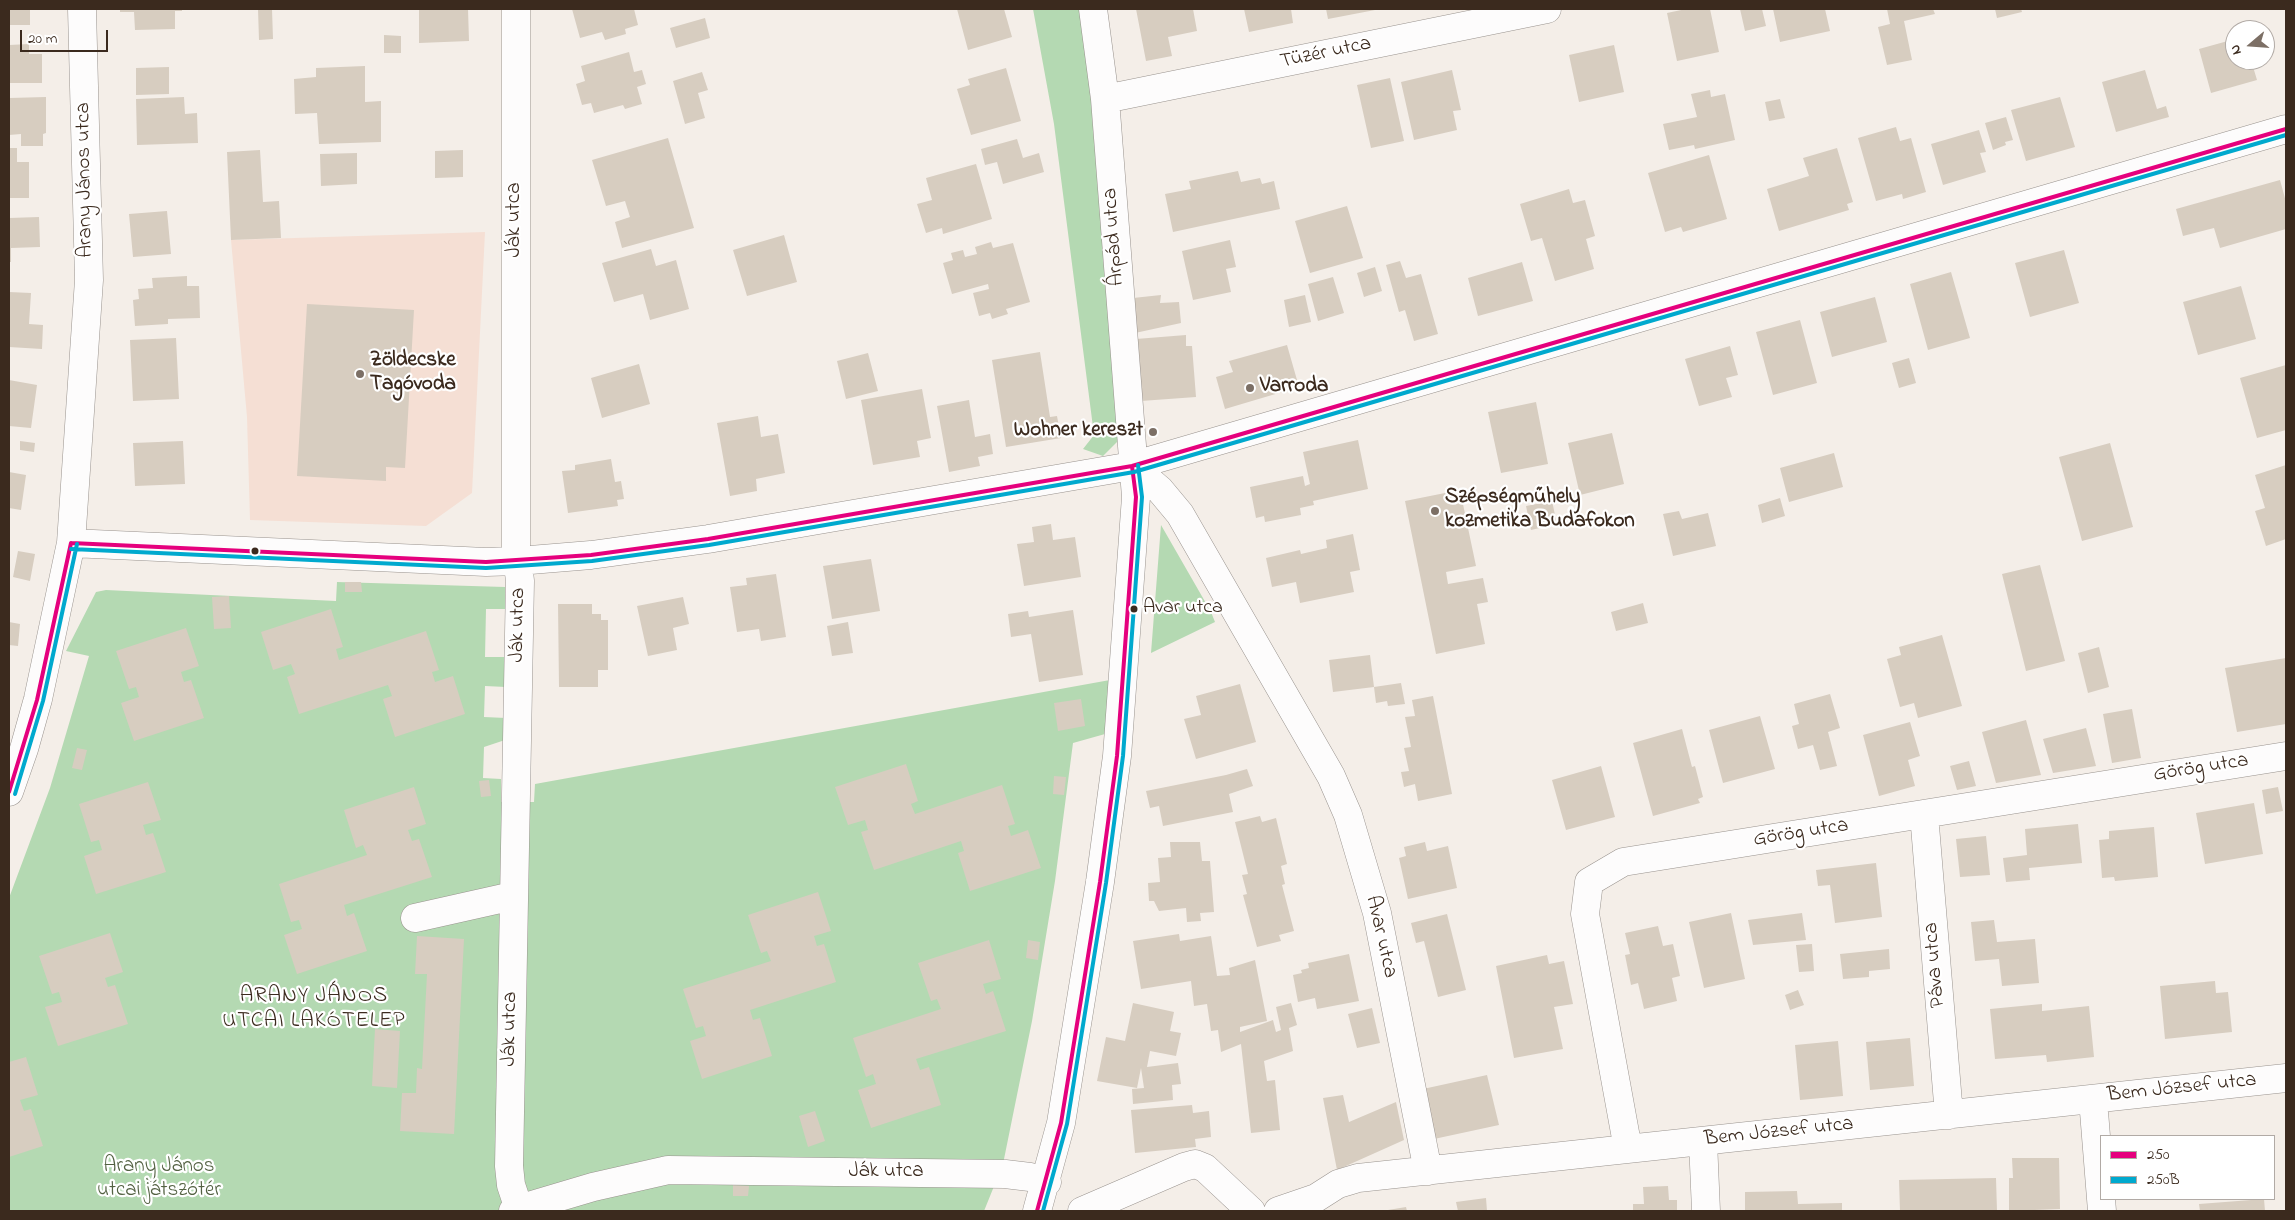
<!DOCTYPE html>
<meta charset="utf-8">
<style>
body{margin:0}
#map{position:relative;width:2295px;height:1220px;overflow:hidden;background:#f4eee8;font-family:"Indie Flower",sans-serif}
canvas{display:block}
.frame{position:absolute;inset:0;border:10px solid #3b2a1e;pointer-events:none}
.legend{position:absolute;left:2100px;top:1135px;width:175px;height:65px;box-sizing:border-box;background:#fff;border:1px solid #b1aaa5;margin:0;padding:6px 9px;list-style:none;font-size:15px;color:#3b2a1e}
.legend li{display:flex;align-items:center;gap:10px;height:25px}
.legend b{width:25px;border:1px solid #b1aaa5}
.north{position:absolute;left:2225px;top:20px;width:50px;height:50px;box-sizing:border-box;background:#fff;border:1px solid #b1aaa5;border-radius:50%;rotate:252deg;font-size:14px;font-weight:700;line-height:20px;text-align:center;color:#3b2a1e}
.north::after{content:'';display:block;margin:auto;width:18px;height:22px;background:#7c6f65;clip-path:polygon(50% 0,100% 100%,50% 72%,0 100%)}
.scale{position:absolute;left:20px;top:30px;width:88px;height:22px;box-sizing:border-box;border:2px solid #3b2a1e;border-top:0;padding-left:6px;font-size:15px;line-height:18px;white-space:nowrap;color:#3b2a1e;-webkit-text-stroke:4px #fff;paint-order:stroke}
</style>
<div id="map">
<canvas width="2295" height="1220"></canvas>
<div class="frame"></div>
<ul class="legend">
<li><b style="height:6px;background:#e5007d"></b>250</li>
<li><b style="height:6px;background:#00a9ce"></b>250B</li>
</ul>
<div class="north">N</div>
<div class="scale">20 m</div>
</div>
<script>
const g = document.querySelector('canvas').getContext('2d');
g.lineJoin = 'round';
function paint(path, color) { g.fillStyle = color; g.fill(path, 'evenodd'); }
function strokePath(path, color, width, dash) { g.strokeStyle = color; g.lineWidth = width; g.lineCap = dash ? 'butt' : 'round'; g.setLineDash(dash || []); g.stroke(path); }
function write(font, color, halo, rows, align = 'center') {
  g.font = font + ' "Indie Flower",sans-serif'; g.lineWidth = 4.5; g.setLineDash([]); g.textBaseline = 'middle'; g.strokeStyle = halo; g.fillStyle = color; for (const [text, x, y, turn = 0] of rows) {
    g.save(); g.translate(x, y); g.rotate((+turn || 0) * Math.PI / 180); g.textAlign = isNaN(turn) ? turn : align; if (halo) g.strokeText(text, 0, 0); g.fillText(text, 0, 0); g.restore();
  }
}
paint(new Path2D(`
 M485 232 472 493 426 526 250 520 247 417 231 240Z`), '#f5dfd4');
paint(new Path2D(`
 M1033 9H1079L1097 101 1123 436 1103 456 1083 449 1094 435 1054 124Z
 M1161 525 1211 612 1215 622 1151 653Z
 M337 582 505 587V609H486L485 657H507L506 687 485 686 484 717 506 718 505 740 484 747 483 778 501 779V802H534L535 784 1110 680 1105 734 1073 743 1055 881 1032 1021 1003 1164 984 1211H9V898L50 788 89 656 66 651 96 592 106 590 336 601Z`), '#b4d9b2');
paint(new Path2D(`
 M9 9H30V25H9Z
 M120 9H182V11H175V29L135 30 134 12H120Z
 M258 9H272L273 39 259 40Z
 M419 9H468L469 41 419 43Z
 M572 9H634L638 25 625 29 626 34 605 40 602 32 580 38Z
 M957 9H1004L1012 37 968 50Z
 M1136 9H1193L1197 31 1168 37 1172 56 1146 61Z
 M1244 9H1291L1293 23 1249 32Z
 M1326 9H1375V10L1328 19Z
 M1686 9H1710L1719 52 1677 61 1667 13Z
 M1740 9H1762L1766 26 1745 31Z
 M1773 9H1825L1830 31 1780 42Z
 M1887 9H1933L1935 14 1904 21 1912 60 1887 65 1878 27 1890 24Z
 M1995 9H2021L2022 12 1997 18Z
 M705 18 710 38 676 48 670 28Z
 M384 35 401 36V53H384Z
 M2235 39V60H2251L2257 80 2211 93 2199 49Z
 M29 44V54H42V83H9V45Z
 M1614 45 1624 92 1579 102 1569 55Z
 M629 52 634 72 642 70 646 84 637 87 642 104 625 109 623 105 594 113 591 103 582 105 576 84 585 81 581 66Z
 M365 66V102L381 101V142L319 144 317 113 295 114 294 79 316 77V68Z
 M169 67V94L136 95V68Z
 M1006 68 1021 121 971 135 957 89 970 85 968 79Z
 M1452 70 1461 110 1453 111 1457 130 1414 140 1401 82Z
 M2145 70 2157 109 2166 106 2169 117 2116 132 2102 82Z
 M702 72 708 90 698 93 705 118 685 124 673 81Z
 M1390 78 1404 141 1371 148 1357 85Z
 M1710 90 1711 97 1725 94 1735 140 1695 149 1694 145 1669 150 1663 124 1697 117 1691 94Z
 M46 97V133L43 134V146H21V134L9 135V98Z
 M184 97 185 114 197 113 198 143 137 145 136 99Z
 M2060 97 2075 147 2026 161 2011 110Z
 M1780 99 1785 118 1769 121 1765 102Z
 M2006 117 2013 140 2005 142 2006 145 1993 150 1985 123Z
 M1896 127 1900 141 1911 138 1926 192 1903 199 1902 194 1876 201 1858 138Z
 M1979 130 1986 152 1980 153 1986 172 1943 185 1931 144Z
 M668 138 694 228 622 248 615 222 630 217 625 201 606 206 592 160Z
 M1017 139 1023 158 1039 153 1044 172 1003 184 997 162 985 165 981 149Z
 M9 148H17V162H29V198H9Z
 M1837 148 1853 202 1847 204 1849 210 1779 231 1767 189 1809 176 1803 158Z
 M260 150 263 202 279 201 281 238 231 240 227 152Z
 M463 150V177L435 178V151Z
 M357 153V184L321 186 320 154Z
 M1709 155 1727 219 1683 232 1681 227 1665 232 1648 173Z
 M976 164 992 219 943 234 942 228 926 233 917 204 932 200 926 178Z
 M1238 171 1241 182 1260 178 1262 184 1274 181 1280 209 1173 232 1165 194 1191 189 1189 181Z
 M2280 180 2286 202V229L2220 248 2214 228 2183 236 2176 209Z
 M1569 189 1573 203 1585 200 1595 236 1586 239 1594 269 1555 281 1542 238 1531 241 1520 204Z
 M1347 206 1363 258 1310 273 1295 221Z
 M167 211 171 254 133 257 129 214Z
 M39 217 40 247 11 248V262H9V218Z
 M784 235 797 282 747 296 733 250Z
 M1230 240 1236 267 1226 269 1231 292 1193 300 1182 251Z
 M991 242 993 248 1013 243 1030 302 1006 309 1008 314 992 319 990 313 979 316 973 293 989 289 988 284 952 294 943 263 953 260 951 253 963 250 965 257 977 254 975 247Z
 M651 249 656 266 676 260 689 309 650 320 643 294 614 302 602 263Z
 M2064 250 2079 303 2030 317 2015 263Z
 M1400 261 1406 278 1421 274 1438 334 1414 341 1405 310 1399 312 1386 265Z
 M1522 262 1533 301 1478 316 1468 278Z
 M1375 267 1382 291 1364 297 1357 273Z
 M1951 272 1970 338 1928 350 1910 284Z
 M187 276V286H199L200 318 168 319V324L135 326 133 300 139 299 138 289 153 288 152 278Z
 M1333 277 1344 313 1318 321 1308 284Z
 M2241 286 2256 339 2198 355 2183 302Z
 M9 292 31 293 29 324 43 325 42 349 9 347Z
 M1161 295 1160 303 1179 302 1181 323 1135 333 1133 298Z
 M1305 295 1311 322 1289 327 1284 300Z
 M1875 297 1887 342 1832 357 1820 312Z
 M307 304 414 310 405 468 386 467V481L297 476Z
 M1800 320 1817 383 1773 395 1756 332Z
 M1186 335V346H1192L1196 397 1141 401 1136 339Z
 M176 338 179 399 133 401 130 340Z
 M1287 345 1299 387 1225 409 1216 377 1233 372 1229 361Z
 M1730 346 1738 375 1726 378 1732 397 1699 406 1685 359Z
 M1040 352 1050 417 1057 416 1061 438 1006 447 992 360Z
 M868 353 878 391 846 399 837 361Z
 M1909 358 1916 383 1899 388 1892 363Z
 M639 364 650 404 602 418 591 378Z
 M2286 365V430L2257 438 2240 378Z
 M9 380 37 385 31 428 9 426Z
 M922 389 931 438 917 441 920 457 873 465 861 400Z
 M969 400 975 437 990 434 993 454 978 457 980 466 949 472 937 406Z
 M1536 402 1548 464 1501 473 1488 412Z
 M758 416 761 437 778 434 785 473 756 479 757 491 730 496 717 423Z
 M1612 433 1624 484 1580 495 1568 443Z
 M1358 440 1368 489 1313 501 1314 505 1300 508 1301 515 1265 522 1264 516 1256 518 1250 487 1303 476 1305 486 1310 484 1303 452Z
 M20 441 35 443 34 452 20 450Z
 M183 441 185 484 135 486 133 443Z
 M2110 443 2133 527 2082 541 2059 457Z
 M1834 453 1843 487 1789 502 1780 468Z
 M611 459 615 482 621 481 624 499 617 500 618 506 568 513 562 471 575 470V465Z
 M2286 465V539L2266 546 2255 511 2265 508 2255 475Z
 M9 472 26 475 21 510 9 508Z
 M1460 490 1476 566 1446 572 1448 584 1483 578 1488 602 1477 604 1485 644 1436 654 1405 501Z
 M1780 498 1785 516 1762 523 1758 505Z
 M1552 501 1557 524 1531 530 1526 506Z
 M1679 511 1682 519 1708 513 1716 546 1673 556 1663 514Z
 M1051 524 1053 540 1075 537 1081 577 1024 586 1017 544 1034 542 1032 527Z
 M1353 534 1360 570 1350 572 1354 592 1300 603 1296 582 1272 587 1266 558 1300 550 1301 554 1327 548 1326 540Z
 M18 551 35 554 30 581 13 577Z
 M871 559 880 611 832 619 823 566Z
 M2040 565 2065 661 2026 671 2002 574Z
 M776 574 786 637 761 641 759 629 737 632 730 587 747 585 746 578Z
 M345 582H361L362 592H345Z
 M229 596 231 628 214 629 212 597Z
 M683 597 689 624 673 628 677 650 648 656 637 606Z
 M1643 603 1648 623 1616 631 1611 612Z
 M558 604H592V614H601V620H608V670H598V687H559Z
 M331 609 343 647 336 649 339 660 426 631 439 670 432 672 435 682 453 676 465 714 395 737 383 699 392 696 388 685 299 714 287 677 295 674 291 664 273 670 261 632Z
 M1073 610 1083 675 1039 682 1031 634 1011 637 1008 614 1028 611 1029 617Z
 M9 622 20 624 18 646 9 645Z
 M848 622 853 653 832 656 827 626Z
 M186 628 199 666 181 672 184 682 191 680 204 718 134 741 121 703 139 697 136 687 129 689 116 651Z
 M1942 635 1962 706 1918 718 1914 703 1900 707 1887 659 1901 655 1899 647Z
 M2099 647 2109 687 2088 693 2078 653Z
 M1370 655 1374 687 1333 692 1329 660Z
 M2286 658V724L2237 732 2225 668Z
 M1401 683 1405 704 1388 706 1387 701 1376 703 1374 687Z
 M1240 684 1256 742 1196 759 1184 719 1201 715 1196 696Z
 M1830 694 1840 728 1828 732 1837 766 1820 770 1813 745 1798 749 1792 726 1799 724 1794 704Z
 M1433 696 1452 794 1418 801 1415 784 1404 787 1401 772 1409 771 1404 748 1411 747 1405 717 1415 716 1412 700Z
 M1081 699 1085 726 1058 731 1054 703Z
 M2132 709 2141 758 2112 763 2103 714Z
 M1760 716 1775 769 1723 783 1709 730Z
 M2026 720 2041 775 1996 783 1982 732Z
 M1910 722 1920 756 1908 760 1915 786 1879 796 1863 735Z
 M2086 728 2096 766 2053 773 2043 739Z
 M1682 729 1692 767 1695 766 1703 797 1698 799 1700 803 1653 816 1633 743Z
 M77 748 87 750 82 770 72 768Z
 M1969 761 1976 786 1957 790 1950 766Z
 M906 764 918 801 911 804 915 814 1002 785 1015 824 1008 826 1011 836 1028 830 1041 868 970 891 958 853 964 851 961 841 874 870 861 832 868 830 865 820 848 825 835 787Z
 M1601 766 1615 817 1566 830 1552 780Z
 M1247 769 1253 786 1229 794 1233 812 1163 826 1159 806 1150 808 1146 791 1226 775Z
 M1054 776 1066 777 1064 795 1053 794Z
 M489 780 491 796 481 797 479 781Z
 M148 782 161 820 143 825 146 835 153 833 166 872 96 894 84 856 102 850 99 840 91 842 79 804Z
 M414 787 426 824 408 830 412 841 419 839 432 877 344 905 347 916 354 913 367 951 297 974 284 935 302 929 299 920 291 922 279 884 367 855 363 845 356 848 344 810Z
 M2278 787 2283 811 2266 814 2262 790Z
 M2254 803 2263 854 2205 864 2196 813Z
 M1260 816 1262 822 1276 818 1287 864 1281 866 1285 884 1282 885 1294 931 1279 935 1281 941 1257 947 1243 895 1247 894 1242 875 1248 874 1235 822Z
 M2078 824 2082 863 2029 868 2030 880 2006 882 2003 858 2027 855 2025 829Z
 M2154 827 2158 877 2115 881 2114 877 2102 878 2099 840 2109 839V831Z
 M1986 836 1990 875 1960 877 1956 839Z
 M1170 842H1200L1202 861H1210L1214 912 1200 913 1201 921 1187 922 1186 908 1159 911 1154 901H1149L1148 883 1160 882 1158 858 1171 857Z
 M1425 842 1427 851 1448 846 1457 888 1408 899 1399 858 1406 856 1404 847Z
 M1876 863 1882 917 1835 923 1830 885 1818 886 1816 870Z
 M818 892 831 931 814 936 817 946 824 944 836 982 750 1010 753 1020 760 1018 772 1056 702 1079 690 1041 706 1036 703 1026 696 1028 683 989 771 961 767 951 761 953 748 915Z
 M1731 913 1745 979 1704 988 1689 922Z
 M1802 913 1806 940 1753 945 1748 920Z
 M1447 914 1466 990 1438 997 1424 941 1416 943 1411 923Z
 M1994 920 1997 942 2035 939 2039 983 2002 986 1999 959 1975 961 1971 922Z
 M1658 926 1663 946 1673 944 1680 976 1672 978 1677 1001 1644 1009 1638 983 1631 985 1625 955 1630 954 1625 933Z
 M110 933 123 972 105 978 108 987 115 985 128 1024 58 1046 45 1007 62 1002 59 992 52 994 39 956Z
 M1179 934 1180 941 1211 936 1217 976 1230 975 1229 968 1255 960 1267 1021 1240 1027V1032L1273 1020 1276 1032 1281 1030 1276 1007 1291 1003 1297 1025 1289 1028 1293 1051 1264 1061 1267 1081 1275 1080 1280 1130 1251 1133 1241 1044 1221 1052 1218 1030 1211 1031 1207 1004 1194 1006 1191 981 1141 989 1133 941Z
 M417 936 464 939 454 1134 400 1131 402 1093H416L417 1068 422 1069 427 974H415Z
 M989 940 1001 979 983 984 986 994 993 991 1006 1031 916 1059 920 1070 929 1067 941 1105 871 1128 858 1090 876 1084 873 1074 866 1077 853 1038 941 1009 937 999 931 1001 918 963Z
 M1028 940 1040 942 1038 960 1026 958Z
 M1812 944 1814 971 1799 972 1796 945Z
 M1889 949 1890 969 1869 971V977L1843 979 1840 954Z
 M1349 954 1359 1001 1317 1009 1315 998 1298 1002 1293 975 1302 973 1301 970 1309 968 1308 963Z
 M1547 955 1549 964 1564 961 1573 1004 1554 1007 1563 1049 1514 1058 1496 966Z
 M2215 981 2216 993 2228 992 2232 1032 2165 1039 2160 986Z
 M1798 990 1804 1005 1790 1010 1785 995Z
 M1133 1003 1174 1012 1170 1031 1181 1033 1176 1056 1150 1051 1147 1067 1178 1063 1181 1084 1172 1085 1173 1100 1133 1104 1132 1089 1144 1088 1141 1068 1137 1088 1097 1081 1106 1037 1125 1041Z
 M2042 1004V1011L2089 1006 2094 1057 2047 1062 2046 1055 1995 1059 1990 1009Z
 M1372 1008 1380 1043 1357 1048 1348 1014Z
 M375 1029 400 1031 397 1088 372 1086Z
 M1910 1038 1914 1086 1870 1090 1866 1042Z
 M1838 1041 1843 1096 1800 1100 1795 1045Z
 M26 1057 38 1095 20 1100 24 1111 31 1109 43 1146 9 1157V1062Z
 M1487 1075 1499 1125 1434 1139 1423 1089Z
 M1343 1095 1349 1122 1396 1102 1404 1140 1337 1170 1323 1098Z
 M1192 1105 1193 1113 1209 1111 1211 1137 1195 1139 1196 1147 1135 1153 1131 1110Z
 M815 1111 825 1141 808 1147 799 1116Z
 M2012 1158H2059L2060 1209 2009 1211V1178H2013Z
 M1996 1178 1997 1211H1900L1899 1180Z
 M733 1185 749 1186 748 1196H733Z
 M1668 1186 1669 1200H1677V1211H1633V1204H1644L1643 1187Z
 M1797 1191 1798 1204 1842 1203V1211H1745V1192Z
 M1486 1198 1487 1211H1458L1456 1202Z
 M2264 1199 2265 1211H2200L2199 1204Z
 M1406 1207 1407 1211H1388V1210Z`), '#d7cdc0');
const minor = new Path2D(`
 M1105 99 1547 9
 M1132 466 1160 490 1180 514 1331 776 1348 815 1377 913 1428 1171
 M71 543 486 562 518 561 591 555 708 539 1132 466 2286 129
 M9 792 24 749 38 699 71 543 89 280 82 9
 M1924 814 1949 1115
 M415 918 513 896
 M2093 1099 2102 1211
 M1703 1141 1706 1211
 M1628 1149 1585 914 1589 882 1623 862 2286 756
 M519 1209 593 1187 668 1170 1005 1174 1030 1177 1047 1182
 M513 1211 519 1209 511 1185 509 1166 520 581 516 547V9
 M1037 1211 1061 1123 1100 882 1117 756 1136 497 1105 99 1093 9
 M1082 1211 1184 1167 1195 1164 1205 1168 1251 1211
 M1278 1211 1316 1198 1338 1184 1358 1178 2286 1078`);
strokePath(minor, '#99938e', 29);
strokePath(minor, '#fdfcfc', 28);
strokePath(new Path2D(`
 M71 543 486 562 591 555 708 539 1132 466 2286 129
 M9 792 37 700 71 543
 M1037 1211 1061 1123 1100 882 1117 756 1136 497 1132 466`), '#e5007d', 4);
strokePath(new Path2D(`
 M71 549 486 568 592 561 709 545 1134 472 2286 135
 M15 794 43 701 77 544
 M1043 1211 1067 1124 1106 883 1123 756 1142 497 1138 465`), '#00a9ce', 4);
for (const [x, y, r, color] of [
 [360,374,5,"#7c6f65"],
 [1250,388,5,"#7c6f65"],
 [1153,432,5,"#7c6f65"],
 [1435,511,5,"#7c6f65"],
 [255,551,4.5,"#3b2a1e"],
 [1134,609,4.5,"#3b2a1e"]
]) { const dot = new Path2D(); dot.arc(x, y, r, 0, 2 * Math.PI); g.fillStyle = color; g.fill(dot); strokePath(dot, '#fff', 2); }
write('20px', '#3b2a1e', '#fff', [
 ["Avar utca",1143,609]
], 'left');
write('21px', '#3b2a1e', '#fff', [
 ["Tüzér utca",1326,54,-12],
 ["Arany János utca",86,180,-91],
 ["Ják utca",516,220,-90],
 ["Árpád utca",1115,237,-94],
 ["Ják utca",519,625,-89],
 ["Görög utca",2201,769,-9],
 ["Görög utca",1801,834,-9],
 ["Avar utca",1380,937,77],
 ["Páva utca",1936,965,-95],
 ["Ják utca",511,1029,-89],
 ["Bem József utca",2182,1089,-6],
 ["Bem József utca",1779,1133,-6],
 ["Ják utca",886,1173]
]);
write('bold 21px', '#3b2a1e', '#fff', [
 ["Zöldecske",370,362],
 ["Tagóvoda",370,386],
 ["Varroda",1260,388],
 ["Wohner kereszt",1143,432,"right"],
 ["Szépségműhely",1445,499],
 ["kozmetika Budafokon",1445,523]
], 'left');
write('21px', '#536142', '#fff', [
 ["Arany János",159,1168],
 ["utcai játszótér",159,1192]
]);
g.letterSpacing = '1px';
write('22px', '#3b2a1e', '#fff', [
 ["ARANY JÁNOS",314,997],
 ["UTCAI LAKÓTELEP",314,1022]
]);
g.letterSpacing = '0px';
</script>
